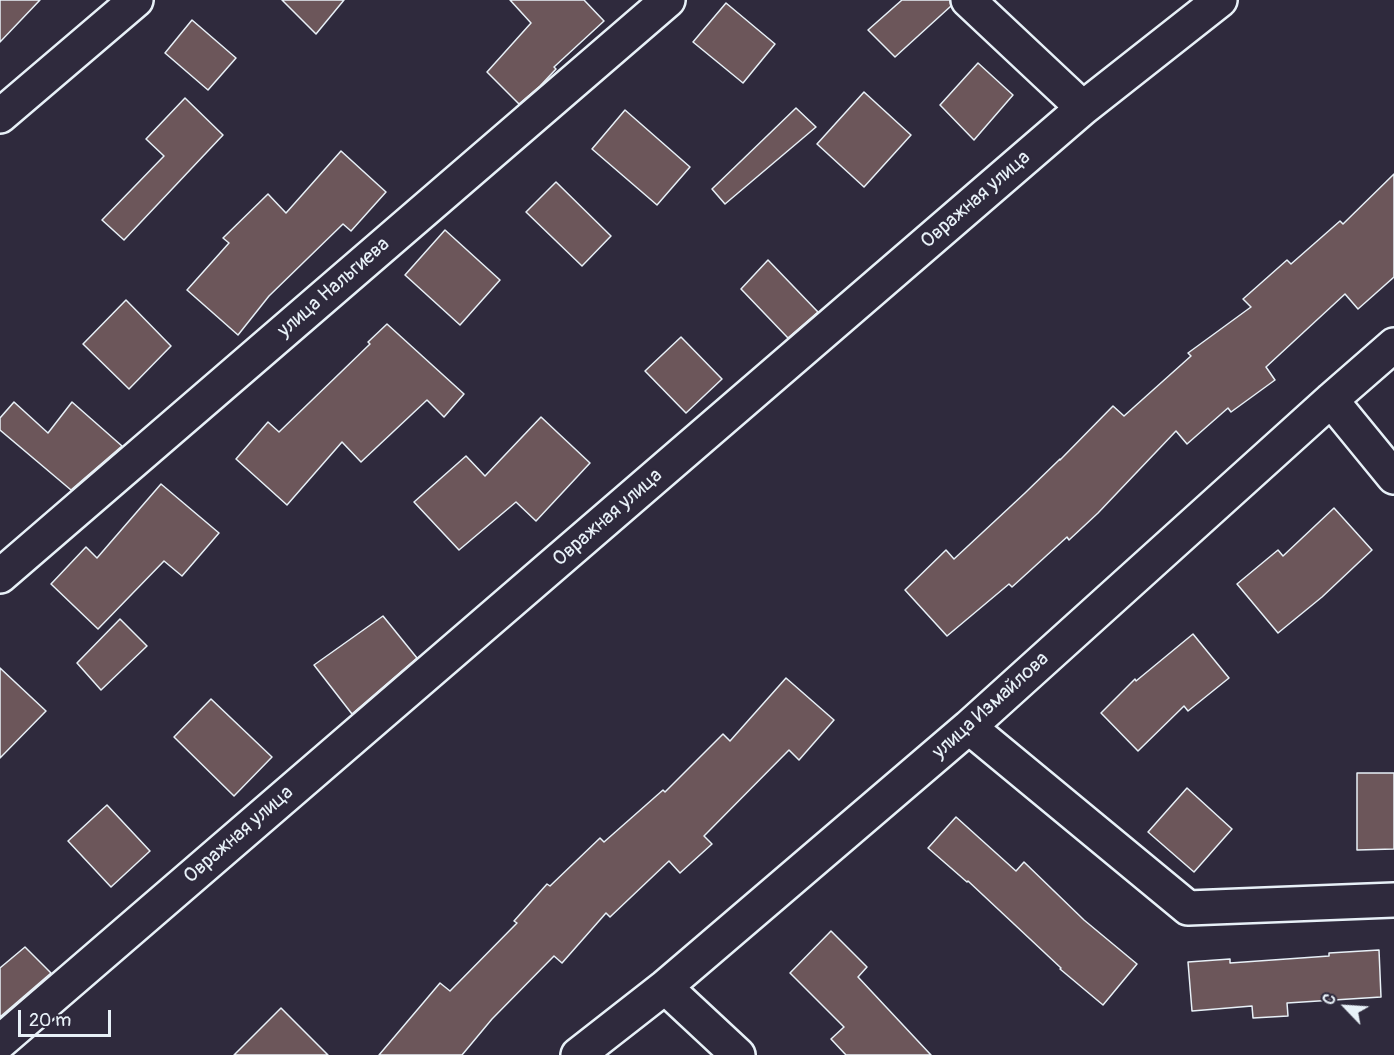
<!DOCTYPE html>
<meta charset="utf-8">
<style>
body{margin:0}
#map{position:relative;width:1394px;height:1055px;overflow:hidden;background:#2f2a3d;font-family:Pangolin,sans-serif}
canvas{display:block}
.north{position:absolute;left:1316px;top:977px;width:60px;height:60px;-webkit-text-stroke:4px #2f2a3d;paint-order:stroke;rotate:295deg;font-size:16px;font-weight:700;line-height:24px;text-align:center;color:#e8f1f8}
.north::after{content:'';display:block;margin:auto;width:21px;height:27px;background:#e8f1f8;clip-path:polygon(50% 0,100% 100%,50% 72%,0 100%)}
.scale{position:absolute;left:18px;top:1010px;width:93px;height:27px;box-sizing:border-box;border:3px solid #e8f1f8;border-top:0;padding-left:8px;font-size:18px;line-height:21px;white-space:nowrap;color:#e8f1f8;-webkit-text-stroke:4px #2f2a3d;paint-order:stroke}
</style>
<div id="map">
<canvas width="1394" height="1055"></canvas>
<div class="north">С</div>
<div class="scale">20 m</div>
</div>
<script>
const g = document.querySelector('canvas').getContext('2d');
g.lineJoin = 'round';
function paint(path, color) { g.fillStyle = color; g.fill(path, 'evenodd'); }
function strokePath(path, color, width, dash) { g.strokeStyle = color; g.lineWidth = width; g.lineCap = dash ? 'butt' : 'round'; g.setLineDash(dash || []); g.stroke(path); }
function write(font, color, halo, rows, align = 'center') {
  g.font = font + ' Pangolin,sans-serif'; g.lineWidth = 4.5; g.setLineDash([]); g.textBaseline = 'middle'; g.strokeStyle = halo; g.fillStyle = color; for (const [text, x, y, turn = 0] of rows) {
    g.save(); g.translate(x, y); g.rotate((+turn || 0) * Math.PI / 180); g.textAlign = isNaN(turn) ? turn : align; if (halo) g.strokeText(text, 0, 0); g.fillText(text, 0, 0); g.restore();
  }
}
const building = new Path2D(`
 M0 0H40L0 42Z
 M282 0H344L316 34Z
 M510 0H584L604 21 554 67 556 69 540 86 519 104 487 72 531 23Z
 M902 0H950L951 6 895 57 868 30Z
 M726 3 775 44 743 83 693 42Z
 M192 20 236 58 208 90 165 53Z
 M978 63 1013 95 974 140 940 105Z
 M864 92 911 135 864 187 817 144Z
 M185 98 223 135 124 240 102 220 164 156 146 139Z
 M796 108 816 127 725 204 712 189Z
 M625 110 690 167 657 205 592 149Z
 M341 151 386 192 351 231 343 224 269 296 238 335 187 290 229 243 223 238 268 194 286 213Z
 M1394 174V277L1358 309 1345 294 1266 367 1275 380 1231 412 1228 408 1187 444 1176 431 1098 513 1069 540 1067 537 1012 587 1009 584 947 636 905 590 946 550 954 559 1025 493 1060 459V460L1113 406 1124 416 1191 356 1188 353 1251 307 1243 299 1287 260 1291 264 1340 221 1343 224Z
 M556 182 611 236 582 266 526 212Z
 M445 230 500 280 460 325 405 275Z
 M768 260 818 312 788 338 741 289Z
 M126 300 171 346 129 389 83 344Z
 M387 324 464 394 444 417 427 400 361 462 342 442 287 505 236 459 268 422 279 432 370 344 368 342Z
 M681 337 722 379 686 413 645 371Z
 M14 402 48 433 72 402 122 446 71 490 0 430V418Z
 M541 417 590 463 536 521 516 502 459 550 414 502 466 456 485 476Z
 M161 484 219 533 182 576 164 561 98 629 51 584 86 547 97 558Z
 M1334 508 1372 550 1322 597 1278 633 1237 584 1278 550 1283 556Z
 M383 616 417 658 352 714 314 665Z
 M120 619 147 646 101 690 77 663Z
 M1193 634 1229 678 1188 711 1184 706 1138 751 1101 713 1135 679 1136 681Z
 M0 668 46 711 0 758Z
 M786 678 834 720 799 760 789 750 704 836 712 844 680 873 669 861 610 917 606 913 562 963 554 956 492 1019 462 1055H379L440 983 450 991 517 923 514 921 547 884 550 886 600 838 604 842 663 790 665 792 723 734 730 741Z
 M211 699 272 757 234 796 174 737Z
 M1357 773H1394V849L1357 850Z
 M1187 788 1232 829 1194 872 1148 832Z
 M107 805 150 851 111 887 68 841Z
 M956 817 1016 871 1024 862 1084 920 1137 964 1103 1005 1060 969 1061 968 968 881 967 882 928 848Z
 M831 931 867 967 858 977 931 1055H846L831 1039 844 1027 790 973Z
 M25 947 51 973 0 1017V968Z
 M1379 950 1381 997 1287 1003 1288 1016 1253 1018 1252 1006 1192 1011 1188 962 1230 959V963L1329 956V953Z
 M281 1008 328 1055H234Z`);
paint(building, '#6c565a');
strokePath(building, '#e8f1f8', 1.5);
const minor = new Path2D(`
 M968 0 1083 108
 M0 116 136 0
 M1331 400 1394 477
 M0 576 668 0
 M969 727 1188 908 1394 900
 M665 987 738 1055
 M0 1042 1083 108 1220 0
 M578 1055 665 987 969 727 1331 400 1394 345`);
strokePath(minor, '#e8f1f8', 38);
strokePath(minor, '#2f2a3d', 33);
write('20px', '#e8f1f8', '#2f2a3d', [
 ["Овражная улица",976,200,-41],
 ["улица Нальгиева",334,288,-41],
 ["Овражная улица",608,518,-41],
 ["улица Измайлова",991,706,-42],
 ["Овражная улица",239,835,-41]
]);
</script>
